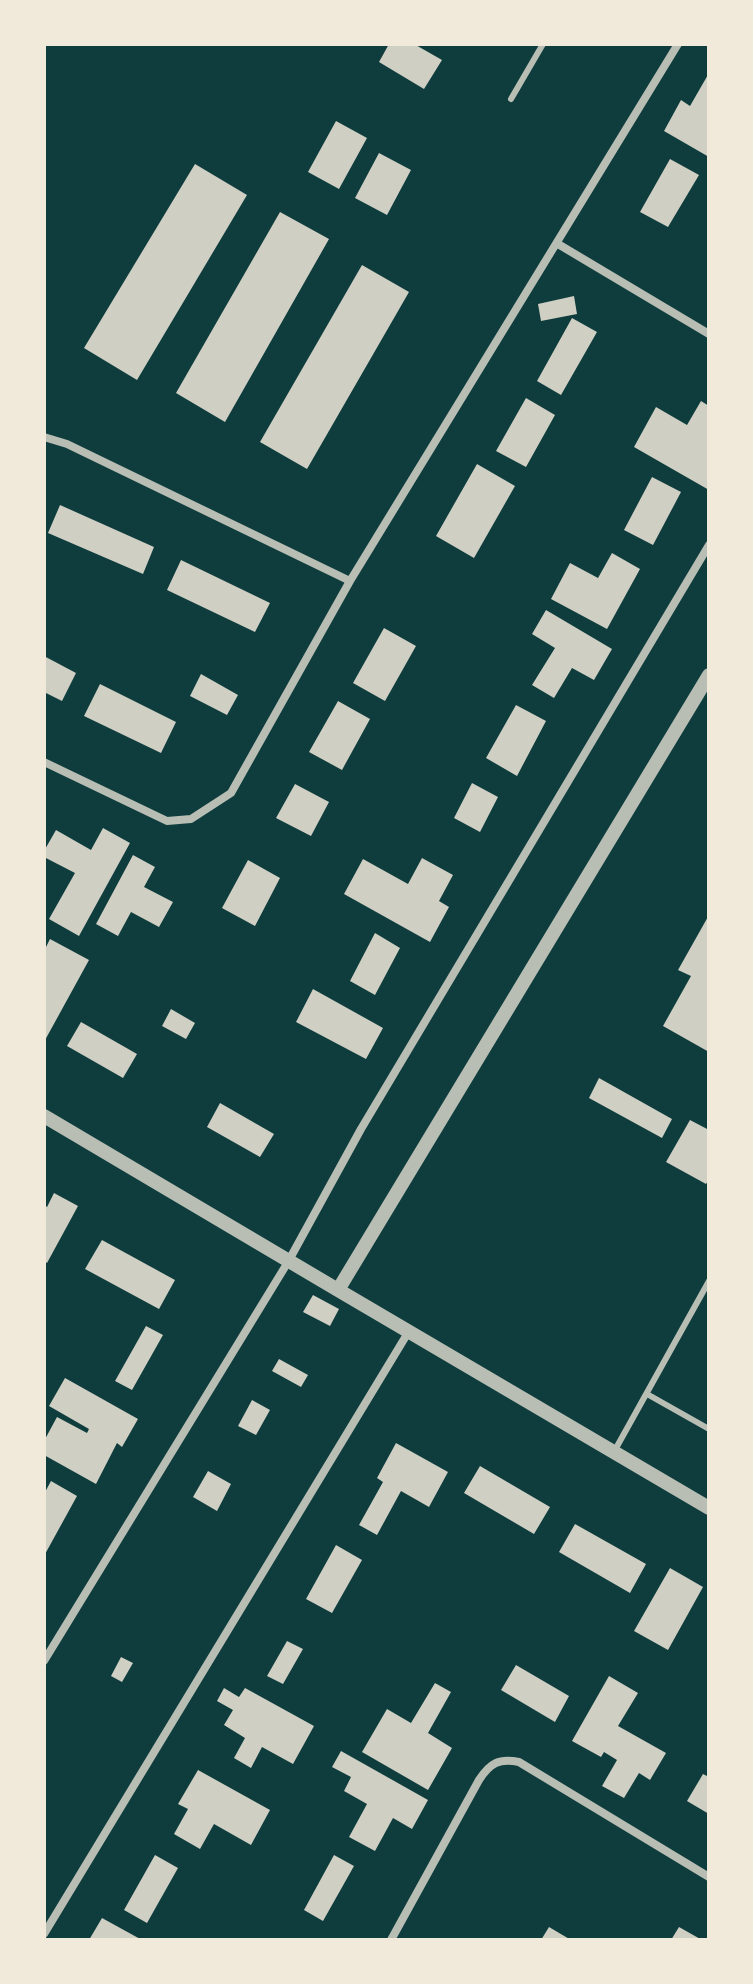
<!DOCTYPE html>
<style>
body{margin:0}
#map{position:relative;width:753px;height:1984px;overflow:hidden;background:#0f3d3e;font-family:"Sofia Sans Condensed",sans-serif}
canvas{display:block}
.frame{position:absolute;inset:0;border:46px solid #f1e9da;pointer-events:none}
</style>
<div id="map">
<canvas width="753" height="1984"></canvas>
<div class="frame"></div>
</div>
<script>
const g = document.querySelector('canvas').getContext('2d');
g.lineJoin = 'round';
function paint(path, color) { g.fillStyle = color; g.fill(path, 'evenodd'); }
function strokePath(path, color, width, dash) { g.strokeStyle = color; g.lineWidth = width; g.lineCap = dash ? 'butt' : 'round'; g.setLineDash(dash || []); g.stroke(path); }
paint(new Path2D(`
 M389 44H414L442 60 424 89 379 62Z
 M709 73V157L664 131 681 100 690 106Z
 M336 121 367 138 339 189 308 172Z
 M379 153 411 170 387 215 355 198Z
 M670 159 699 175 668 227 640 212Z
 M195 164 247 195 137 380 84 348Z
 M280 212 329 239 225 422 176 393Z
 M362 265 409 292 307 469 260 442Z
 M574 296 577 314 541 321 538 304Z
 M572 318 597 332 561 395 537 381Z
 M526 398 555 415 526 467 496 451Z
 M701 401 709 406V490L634 447 656 407 687 425Z
 M477 464 515 486 474 558 436 536Z
 M652 477 681 492 653 545 624 530Z
 M60 505 154 547 143 574 48 533Z
 M612 553 640 569 607 629 551 599 570 563 598 578Z
 M181 560 270 603 255 632 167 590Z
 M546 610 612 649 594 680 572 668 554 698 532 685 555 648 532 634Z
 M384 628 416 646 385 701 353 683Z
 M44 656 76 673 62 701 44 692Z
 M201 674 238 695 227 715 190 696Z
 M100 684 176 722 161 753 84 716Z
 M338 701 370 719 342 770 309 752Z
 M516 705 546 721 517 776 486 758Z
 M472 783 498 797 480 832 454 818Z
 M295 784 329 802 311 836 276 818Z
 M103 828 130 843 79 936 49 919 75 873 44 857V851L56 830 91 850Z
 M133 855 155 867 144 887 173 902 159 927 131 912 118 936 96 924Z
 M422 858 453 875 439 901 449 907 430 942 344 894 363 859 408 884Z
 M248 860 280 878 255 926 222 908Z
 M709 915V1052L663 1026 691 976 678 970Z
 M375 933 400 948 375 995 350 981Z
 M50 939 89 960 44 1042V951Z
 M313 989 383 1028 366 1059 296 1022Z
 M171 1009 195 1023 186 1039 162 1026Z
 M81 1022 137 1054 123 1078 67 1046Z
 M599 1078 672 1119 662 1138 589 1098Z
 M220 1103 274 1134 260 1157 207 1127Z
 M690 1120 709 1130V1179L706 1184 666 1162Z
 M54 1193 78 1206 47 1263 44 1261V1205L47 1207Z
 M102 1240 175 1280 159 1309 85 1269Z
 M313 1295 339 1309 330 1326 303 1312Z
 M146 1326 163 1335 132 1390 115 1381Z
 M279 1359 308 1375 301 1387 272 1371Z
 M65 1378 138 1419 122 1447 117 1443 96 1484 44 1455V1441L57 1417 87 1433 89 1429 49 1406Z
 M252 1400 270 1410 256 1435 238 1426Z
 M396 1443 448 1472 429 1507 401 1491 377 1535 359 1525 383 1482 377 1478Z
 M480 1466 550 1507 534 1534 464 1493Z
 M208 1471 231 1484 217 1511 193 1497Z
 M51 1481 77 1496 44 1556V1494Z
 M575 1524 646 1564 630 1593 559 1552Z
 M336 1545 362 1560 332 1613 306 1599Z
 M670 1568 703 1587 668 1650 634 1631Z
 M287 1641 303 1649 283 1684 267 1676Z
 M121 1657 133 1663 122 1682 111 1676Z
 M516 1665 569 1696 555 1722 501 1690Z
 M609 1676 638 1693 618 1726 666 1753 650 1780 639 1773 624 1798 602 1786 617 1760 604 1752 601 1757 572 1741Z
 M435 1683 451 1692 428 1733 452 1748 428 1790 362 1752 387 1709 411 1723Z
 M224 1688 239 1697 245 1688 314 1726 293 1764 262 1747 251 1768 234 1758 245 1738 224 1725 233 1710 217 1701Z
 M341 1751 428 1800 412 1829 393 1818 375 1851 349 1837 367 1804 344 1791 351 1777 332 1767Z
 M198 1770 270 1810 251 1845 214 1824 200 1849 174 1834 188 1809 178 1804Z
 M703 1774 709 1777V1814L687 1801Z
 M155 1855 178 1868 147 1923 124 1910Z
 M334 1855 354 1866 323 1921 304 1910Z
 M102 1918 142 1940H89Z
 M549 1927 571 1940H541Z
 M679 1927 702 1940H671Z`), '#cfcfc3');
strokePath(new Path2D(`
 M511 99 543 44
 M647 1394 709 1429
 M615 1450 709 1281`), '#b8beb3', 6);
strokePath(new Path2D(`
 M558 244 709 334
 M44 437 67 444 350 581
 M44 762 167 821 191 819 231 793 350 581 678 44
 M44 1661 288 1262 361 1129 709 545
 M44 1934 409 1331
 M391 1940 479 1780C490 1763 499 1758 519 1762L709 1877`), '#b8beb3', 8);
strokePath(new Path2D(`
 M44 1116 338 1290 709 675
 M338 1290 709 1508`), '#b8beb3', 14);
</script>
